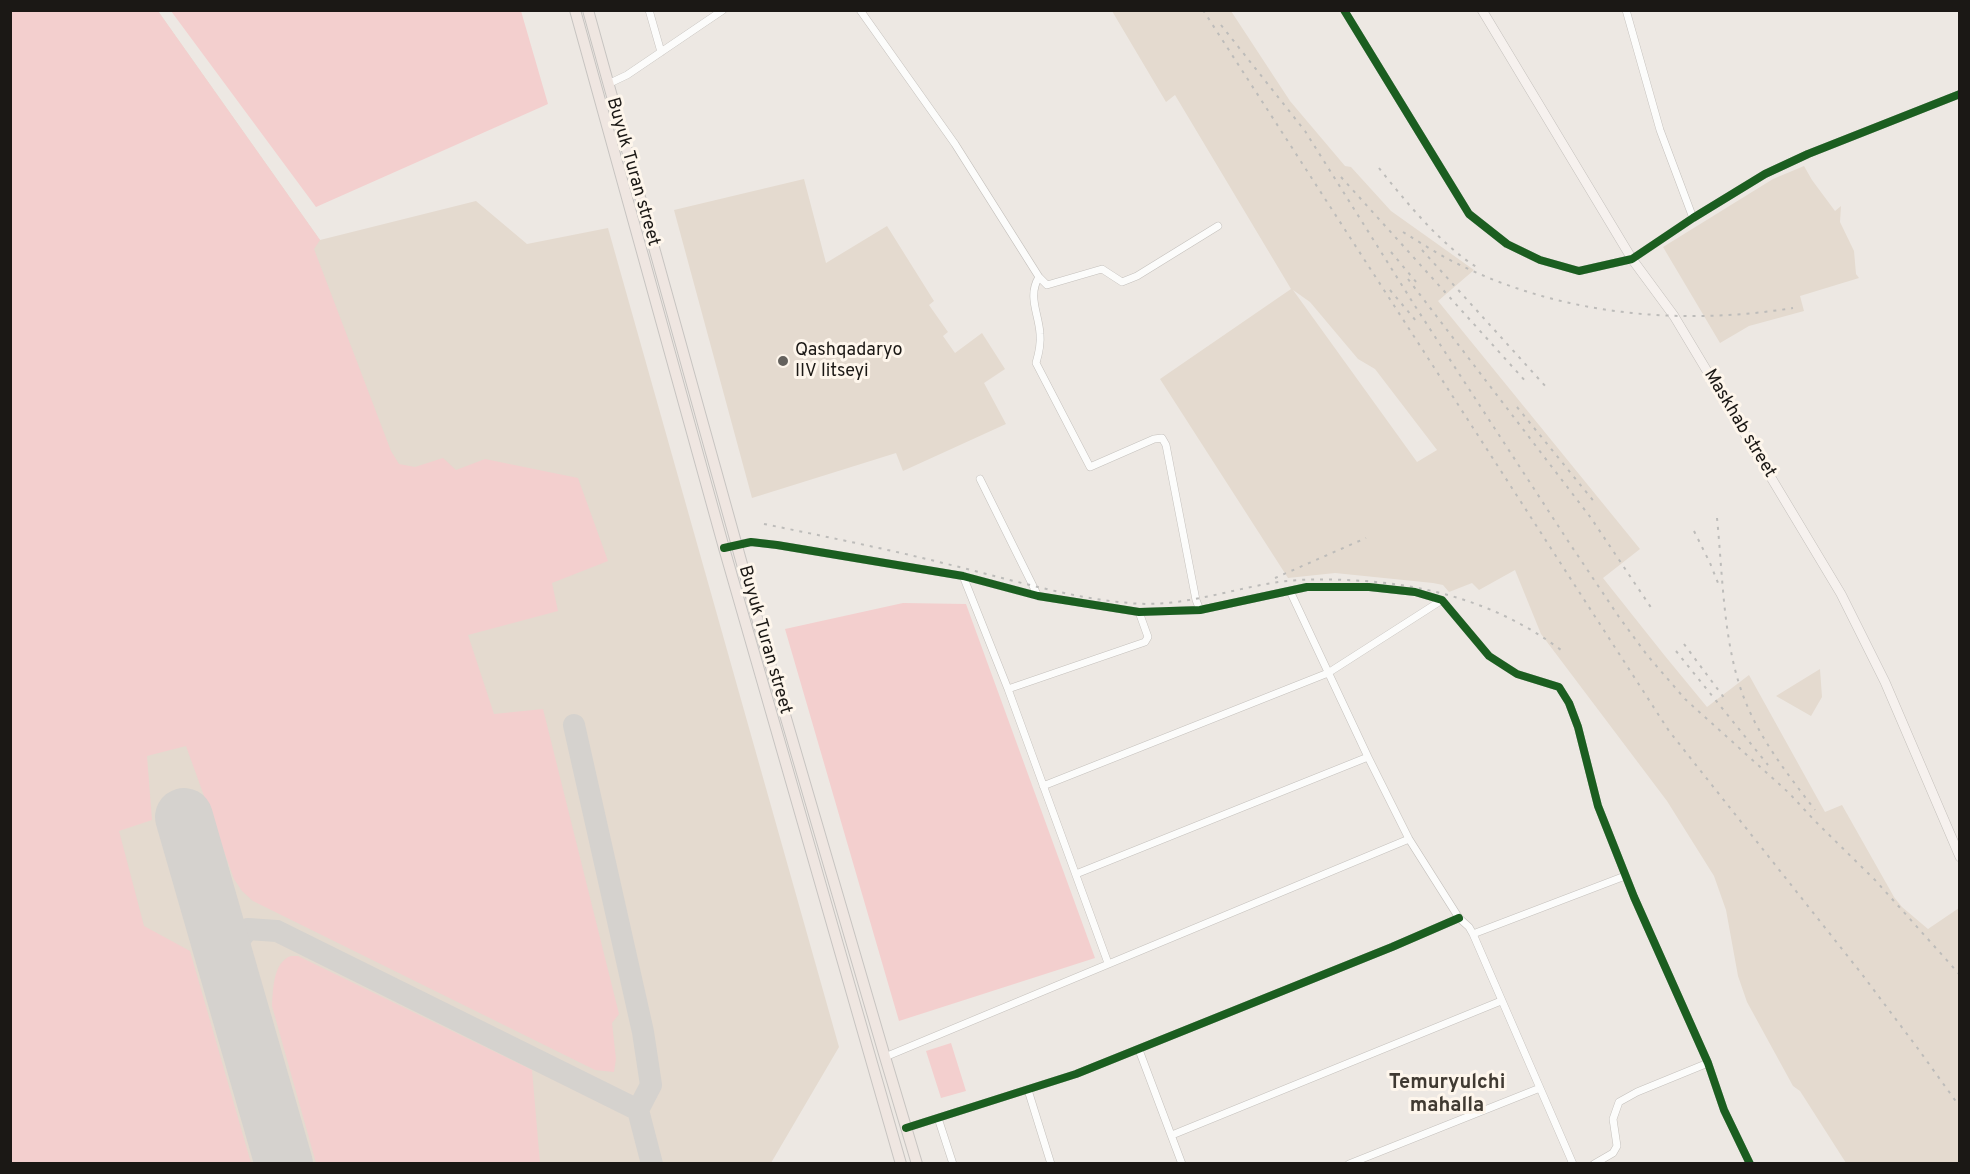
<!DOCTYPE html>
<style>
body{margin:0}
#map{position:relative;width:1970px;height:1174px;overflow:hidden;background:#ede8e3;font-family:Overpass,sans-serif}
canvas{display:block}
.frame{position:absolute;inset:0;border:12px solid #1b1815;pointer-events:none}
</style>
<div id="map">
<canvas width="1970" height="1174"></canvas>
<div class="frame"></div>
</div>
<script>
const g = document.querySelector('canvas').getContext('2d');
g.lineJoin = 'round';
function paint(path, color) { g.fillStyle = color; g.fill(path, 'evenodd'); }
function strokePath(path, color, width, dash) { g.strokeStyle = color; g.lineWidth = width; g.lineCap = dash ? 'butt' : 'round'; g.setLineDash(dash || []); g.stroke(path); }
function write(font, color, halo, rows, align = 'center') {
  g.font = font + ' Overpass,sans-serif'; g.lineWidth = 6; g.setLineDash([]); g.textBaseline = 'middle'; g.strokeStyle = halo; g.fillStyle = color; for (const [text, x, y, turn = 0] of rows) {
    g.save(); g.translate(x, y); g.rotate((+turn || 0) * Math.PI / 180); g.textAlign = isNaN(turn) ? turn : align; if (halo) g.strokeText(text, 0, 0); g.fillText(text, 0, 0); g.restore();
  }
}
paint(new Path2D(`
 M10 11H158L320 240 476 201 527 244 608 228 839 1047 771 1163H11Z
 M1112 11H1231L1290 101 1345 166 1351 167 1391 211 1474 270 1438 301 1640 549 1603 578 1665 656 1707 707 1749 675 1825 812 1842 805 1894 897 1902 907 1928 929 1959 908V1163H1846L1800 1091 1793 1086 1747 1002 1738 976 1726 910 1714 876 1667 801 1541 634 1515 570 1479 590 1472 583 1449 592 1443 585 1433 583 1335 573 1288 578 1160 379 1291 289 1175 95 1166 102ZM1293 290 1310 302 1358 359 1375 369 1437 450 1417 462Z
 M1804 166 1812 180 1835 211 1841 206 1840 222 1854 251 1856 274 1859 278 1800 296 1804 311 1749 326 1720 343 1663 247 1773 179Z
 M804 179 826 263 887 226 934 301 929 305 948 332 943 336 955 353 982 333 1005 369 984 383 1006 424 903 471 896 453 752 498 674 210Z
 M1820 669 1822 697 1811 716 1776 696Z`), '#e4dacf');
paint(new Path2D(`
 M10 11H158L320 240 314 249 391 451 399 464 415 467 443 458 456 470 485 459 578 478 608 561 552 583 558 611 468 635 494 714 543 709 619 1014 612 1023 616 1059 614 1072 595 1070 253 901 242 891 234 879 186 746 147 756 152 820 119 831 144 926 190 951 251 1163H11Z
 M171 11H521L548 104 316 207Z
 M903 603 966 604 1095 958 899 1021 785 629Z
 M291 956H298L532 1070 540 1163H316L272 1006C273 990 273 962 291 956Z
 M951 1043 966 1091 941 1098 926 1051Z`), '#f3cfce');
strokePath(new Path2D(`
 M574 725 643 1032 651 1085 638 1110 652 1164
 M229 972 234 947 248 929 277 931 638 1110`), '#d5d2ce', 22);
strokePath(new Path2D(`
 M184 817 284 1164`), '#d5d2ce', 58);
const street = new Path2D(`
 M649 10 661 52
 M860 10 955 144 1039 277 1047 285 1102 269 1122 282 1137 276 1218 226
 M1344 10 1469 214 1507 244 1540 260 1579 271 1632 259 1693 218 1765 174 1808 154 1960 94
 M1626 10 1660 130 1693 218
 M608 84 627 75 723 10
 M1039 277C1027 296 1039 314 1040 334 1041 344 1039 353 1036 363L1090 467 1154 439 1162 438 1166 445 1196 600 1200 610
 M980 479 1038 596
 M734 545 751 542 777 545 963 576 1038 596 1139 612 1200 610 1307 587H1369L1415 592 1442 600 1489 656 1517 674 1559 687 1569 703 1578 727 1598 806 1634 897 1708 1063 1724 1110 1750 1164
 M963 576 1008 689 1108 963
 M1290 591 1368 757 1409 839 1459 918 1469 927 1473 934 1573 1164
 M1008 689 1145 642 1148 637 1139 612
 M1043 786 1328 673 1442 600
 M1076 874 1368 757
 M1473 934 1625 876
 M1139 1050 1182 1164
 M885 1057 1409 839
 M1028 1090 1051 1164
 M938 1118 953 1164
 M906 1128 1076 1074 1392 947 1459 918
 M1172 1135 1501 1001
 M1349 1164 1540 1088
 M1594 1164 1613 1153 1617 1146 1613 1119 1619 1102 1637 1092 1708 1063`);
const secondary = new Path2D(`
 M1482 10 1632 259 1674 316 1841 594 1885 682 1960 857`);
const primary = new Path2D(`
 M575 10 724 548 901 1164
 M588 10 762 636 885 1057 917 1164`);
strokePath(street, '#c4c0bc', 8);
strokePath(secondary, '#c4c0bc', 10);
strokePath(primary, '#c7c4c1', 12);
strokePath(street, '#fcfcfb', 7);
strokePath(secondary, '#f6f1ee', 9);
strokePath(primary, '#efe6e1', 10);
strokePath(new Path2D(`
 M1203 10 1669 731 1861 973 1916 1046 1960 1107
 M1221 25 1305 131 1415 306 1568 541 1619 617 1647 655 1685 699 1789 793 1815 821 1876 881 1960 975
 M1379 168C1405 201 1442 246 1478 268
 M1341 177 1528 384
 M1403 232C1421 243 1439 255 1458 264 1561 315 1681 326 1793 308
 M1422 250 1547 388
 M1391 252 1417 283
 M1408 279 1591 518 1652 609
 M1390 290 1417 322
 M1517 407 1596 504
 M1717 518C1723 577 1723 648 1746 703 1762 742 1789 776 1815 810
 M764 524C828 537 892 550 955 566 1013 580 1070 598 1129 603 1178 608 1224 591 1272 583 1296 579 1320 579 1345 580 1426 583 1500 603 1565 653
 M1694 531 1710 563 1720 588
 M1275 578 1366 538
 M1684 644 1725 699
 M1676 651 1768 765`), '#bdbcba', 2, [3, 6]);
strokePath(new Path2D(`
 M1344 10 1469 214 1507 244 1540 260 1579 271 1632 259 1693 218 1765 174 1808 154 1960 94
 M724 548 751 542 777 545 963 576 1038 596 1139 612 1200 610 1307 587H1369L1415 592 1442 600 1489 656 1517 674 1559 687 1569 703 1578 727 1598 806 1634 897 1708 1063 1724 1110 1750 1164
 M906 1128 1076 1074 1392 947 1459 918`), '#1b5e20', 8);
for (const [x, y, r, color] of [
 [783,361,6,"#64615d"]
]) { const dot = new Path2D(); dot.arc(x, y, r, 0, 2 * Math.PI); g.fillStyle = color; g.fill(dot); strokePath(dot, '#fef6ec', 2); }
write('18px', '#1b1815', '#fef6ec', [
 ["Buyuk Turan street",632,172,74],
 ["Maskhab street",1739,424,59],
 ["Buyuk Turan street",764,640,74]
]);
write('18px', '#1b1815', '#fef6ec', [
 ["Qashqadaryo",795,351],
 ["IIV litseyi",795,372]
], 'left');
write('bold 20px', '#403a32', '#fef6ec', [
 ["Temuryulchi",1447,1084],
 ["mahalla",1447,1107]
]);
</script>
